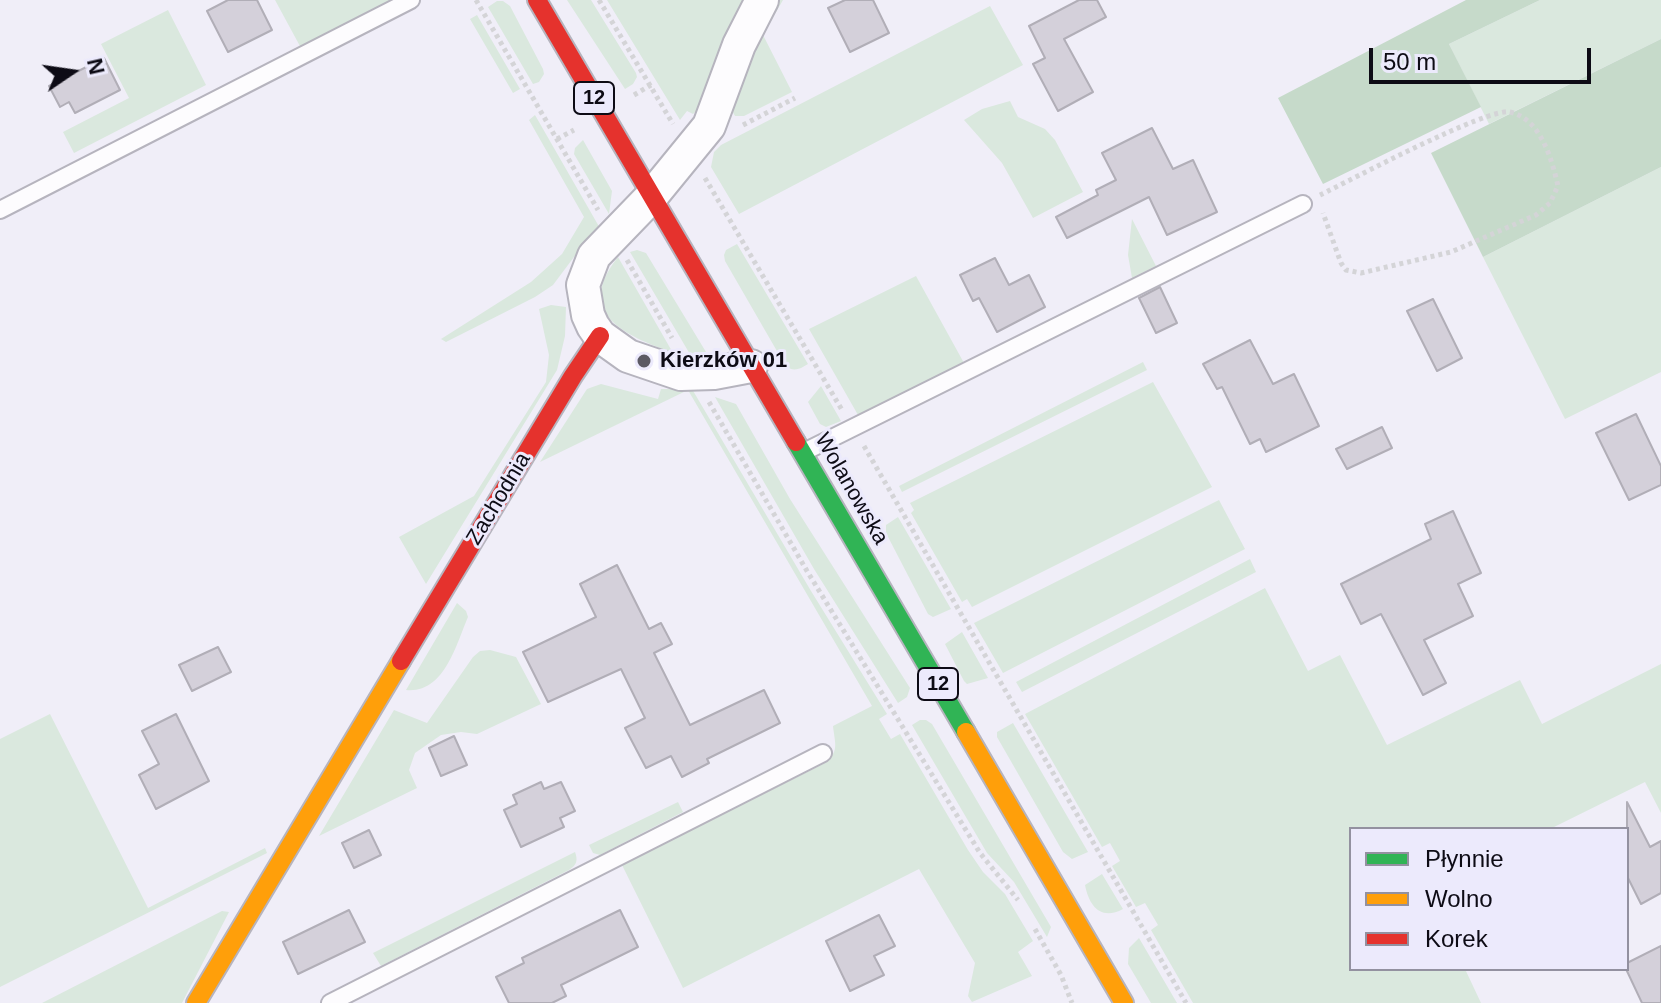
<!DOCTYPE html>
<meta charset="utf-8">
<style>
body{margin:0}
#map{position:relative;width:1661px;height:1003px;overflow:hidden;background:#f0eef8;font-family:Arial,sans-serif}
canvas{display:block}
.legend{position:absolute;left:1349px;top:827px;width:280px;height:144px;box-sizing:border-box;background:#eceafc;border:2px solid #9391a0;margin:0;padding:10px 14px;list-style:none;font-size:24px;color:#0d0b15}
.legend li{display:flex;align-items:center;gap:16px;height:40px}
.legend b{width:40px;border:2px solid #9391a0}
.north{position:absolute;left:32px;top:32px;width:80px;height:80px;-webkit-text-stroke:6px #eceafc;paint-order:stroke;rotate:77deg;font-size:22px;font-weight:700;line-height:32px;text-align:center;color:#0d0b15}
.north::after{content:'';display:block;margin:auto;width:28px;height:36px;background:#0d0b15;clip-path:polygon(50% 0,100% 100%,50% 72%,0 100%)}
.scale{position:absolute;left:1369px;top:48px;width:222px;height:36px;box-sizing:border-box;border:4px solid #0d0b15;border-top:0;padding-left:10px;font-size:24px;line-height:28px;white-space:nowrap;color:#0d0b15;-webkit-text-stroke:6px #eceafc;paint-order:stroke}
</style>
<div id="map">
<canvas width="1661" height="1003"></canvas>
<ul class="legend">
<li><b style="height:10px;background:#30b455"></b>Płynnie</li>
<li><b style="height:10px;background:#ff9f0a"></b>Wolno</li>
<li><b style="height:10px;background:#e5322d"></b>Korek</li>
</ul>
<div class="north">N</div>
<div class="scale">50 m</div>
</div>
<script>
const g = document.querySelector('canvas').getContext('2d');
g.lineJoin = 'round';
function paint(path, color) { g.fillStyle = color; g.fill(path, 'evenodd'); }
function strokePath(path, color, width, dash) { g.strokeStyle = color; g.lineWidth = width; g.lineCap = dash ? 'butt' : 'round'; g.setLineDash(dash || []); g.stroke(path); }
function write(font, color, halo, rows, align = 'center') {
  g.font = font + ' Arial,sans-serif'; g.lineWidth = 6; g.setLineDash([]); g.textBaseline = 'middle'; g.strokeStyle = halo; g.fillStyle = color; for (const [text, x, y, turn = 0] of rows) {
    g.save(); g.translate(x, y); g.rotate((+turn || 0) * Math.PI / 180); g.textAlign = isNaN(turn) ? turn : align; if (halo) g.strokeText(text, 0, 0); g.fillText(text, 0, 0); g.restore();
  }
}
paint(new Path2D(`
 M275 0H394L301 48Z
 M567 0H591L636 73 637 77 633 84 625 89Z
 M607 0H746L705 103 693 114 687 111 680 120Z
 M773 0H783L763 35 792 92 744 116H735L731 109Z
 M1540 0H1661V39L1489 124 1449 44Z
 M497 1H503L510 6 543 69 544 74 539 82 533 84 488 7Z
 M990 6 1023 65 739 214 711 167 714 152 721 145Z
 M168 10 206 85 74 153 63 132 129 98 101 44Z
 M477 15 520 89 513 93 470 19Z
 M1010 101 1018 117 1045 129 1055 140 1083 192 1033 218 1002 163 964 120 982 109Z
 M535 115 601 230 574 257 553 285 535 297 446 342 441 339 531 282 562 254 584 217 529 120Z
 M583 140 612 191 609 214 574 154 575 148Z
 M1661 167V372L1565 419 1483 257Z
 M1132 219 1156 266 1132 278 1128 255Z
 M737 244 808 364C800 369 793 373 785 365L725 261 724 255 726 250Z
 M637 250 646 253 706 352 691 356 630 252Z
 M618 257 673 353C625 335 573 314 618 257Z
 M916 276 964 363 858 415 809 329Z
 M551 305 566 307 565 336 557 370 426 584 399 537 474 496 546 382 549 355 539 309Z
 M1143 362 1147 370 902 492 899 486Z
 M1153 382 1212 487 972 607 967 599 962 602 911 513 914 510 910 503Z
 M601 384 658 399 661 389H692L811 591 887 714 879 719 891 739 900 734 968 850 983 872 1005 894 1033 941 1018 952 1032 976 972 1002 968 996 975 963 919 869 683 988 622 865 823 764C840 752 835 745 833 726L872 706 688 390 540 462 587 389Z
 M821 386 841 421 826 427 820 424 808 402Z
 M715 397 736 404 790 499 910 688 907 697 898 703 814 569Z
 M1219 500 1245 549 1003 673 974 623Z
 M898 517 951 609 933 617 928 614 886 533V525Z
 M1250 559 1256 572 1022 692 1016 682Z
 M1265 588 1308 671 1340 655 1387 745 1520 680 1542 724 1661 664V813L1645 782 1550 829H1351V969H1465L1481 1003H1193L1151 930 1158 925 1145 903 1136 907 1112 866 1120 861 1110 843 1102 847 1025 714Z
 M457 603 466 611 468 617C456 645 444 694 406 690Z
 M962 632 988 678 967 684 964 681 945 644Z
 M490 650 516 657 541 704 477 734 461 732 441 735 415 753 409 770 417 788 319 836 394 710 427 723 473 657 480 651Z
 M50 714 148 908 265 848 267 853 0 987V739Z
 M920 720H926L932 724 1051 927 1047 937 1014 882 987 853 912 725Z
 M1013 723 1088 852 1072 859 1063 852 997 737V732Z
 M678 802 683 812 600 855 593 853 589 845Z
 M575 852C578 860 577 865 569 870L381 966 373 953Z
 M1102 874 1123 909C1101 921 1089 906 1085 885Z
 M222 911 229 912 182 1003H42Z
 M1139 938 1177 1003H1151L1128 964 1129 948Z`), '#dae8de');
paint(new Path2D(`
 M1466 0H1540L1449 44 1481 107 1323 184 1278 98Z
 M1661 39V167L1483 257 1431 153Z`), '#c6daca');
const building = new Path2D(`
 M228 0H257L272 30 228 52 207 11Z
 M845 0H873L889 33 850 52 828 8Z
 M1079 0H1097L1106 17 1064 39 1093 92 1058 111 1033 64 1045 58 1029 26Z
 M104 58 120 90 75 113 69 102 60 107 49 86Z
 M1152 128 1173 169 1193 160 1217 212 1167 235 1149 197 1067 238 1056 217 1098 195 1096 190 1116 180 1102 153Z
 M995 258 1009 285 1029 275 1045 307 997 332 979 298 973 301 960 275Z
 M1160 287 1177 323 1156 333 1139 298Z
 M1433 299 1462 358 1437 371 1407 311Z
 M1250 340 1273 384 1294 374 1319 426 1266 452 1260 439 1250 444 1222 387 1217 389 1203 364Z
 M1636 414 1661 466V485L1629 500 1596 433Z
 M1382 427 1392 448 1347 469 1336 449Z
 M1453 511 1481 573 1458 584 1473 616 1424 640 1446 683 1423 695 1381 614 1361 624 1341 584 1431 539 1425 524Z
 M617 565 649 629 661 623 672 644 654 653 690 725 764 690 780 723 707 759 709 763 682 777 671 756 646 768 625 728 645 718 621 669 548 702 523 652 596 617 580 584Z
 M218 647 231 672 192 691 179 665Z
 M176 714 209 781 156 809 139 775 159 764 142 731Z
 M454 736 467 765 441 776 429 748Z
 M541 782 544 789 561 782 575 811 560 818 564 827 521 847 504 810 517 804 513 795Z
 M1627 802 1650 847 1661 841V893L1641 904 1627 876Z
 M369 830 381 855 354 868 342 843Z
 M349 910 365 942 298 974 283 942Z
 M620 910 638 947 561 985 566 996 552 1003H509L496 977 524 963 522 958Z
 M879 915 895 946 874 956 884 975 850 991 826 941Z
 M1661 946V1003H1642L1626 969 1627 963Z`);
paint(building, '#d4d0da');
strokePath(building, '#b1aeb7', 2);
const lane = new Path2D(`
 M0 210 411 0
 M804 452 1303 204
 M330 1003 823 753`);
const street = new Path2D(`
 M751 366 714 373 681 374 628 356 600 336 593 326 588 315 583 285 594 256 651 197 709 126 739 45 762 0`);
const fast = new Path2D(`
 M796 442 966 732`);
const slow = new Path2D(`
 M966 732 1124 1003
 M196 1003 401 661`);
const jam = new Path2D(`
 M537 0 796 442
 M401 661 573 376 600 336`);
strokePath(lane, '#b6b4be', 20);
strokePath(street, '#b6b4be', 36);
strokePath(fast, '#b6b4be', 22);
strokePath(slow, '#b6b4be', 22);
strokePath(jam, '#b6b4be', 22);
strokePath(new Path2D(`
 M476 0 598 210
 M599 0 673 124
 M634 95 651 85
 M743 125 795 98
 M557 139 574 130
 M705 178 842 410
 M1320 195C1349 181 1488 107 1510 112 1541 119 1552 160 1558 186L1550 203 1536 215 1451 252 1361 273 1346 270 1341 263 1323 213
 M627 260 672 338
 M709 402 807 571 980 853 1018 900
 M864 446 1186 1003
 M1035 929 1061 975 1072 1003`), '#d4d4d7', 5, [4, 4]);
strokePath(lane, '#fdfcfe', 16);
strokePath(street, '#fdfcfe', 32);
strokePath(fast, '#30b455', 18);
strokePath(slow, '#ff9f0a', 18);
strokePath(jam, '#e5322d', 18);
for (const [x, y, r, color] of [
 [644,361,8,"#5c5a64"]
]) { const dot = new Path2D(); dot.arc(x, y, r, 0, 2 * Math.PI); g.fillStyle = color; g.fill(dot); strokePath(dot, '#eceafc', 3); }
for (const [x, y, w] of [
 [594,98,40],
 [938,684,40]
]) { const box = new Path2D(); box.roundRect(x - w / 2, y - 16, w, 32, 6); g.fillStyle = '#eceafc'; g.fill(box); strokePath(box, '#0d0b15', 2); }
write('bold 20px', '#0d0b15', null, [
 ["12",594,98],
 ["12",938,684]
]);
write('bold 22px', '#0d0b15', '#eceafc', [
 ["Kierzków 01",660,361]
], 'left');
write('22px', '#0d0b15', '#eceafc', [
 ["Wolanowska",851,489,60],
 ["Zachodnia",499,499,-59]
]);
</script>
